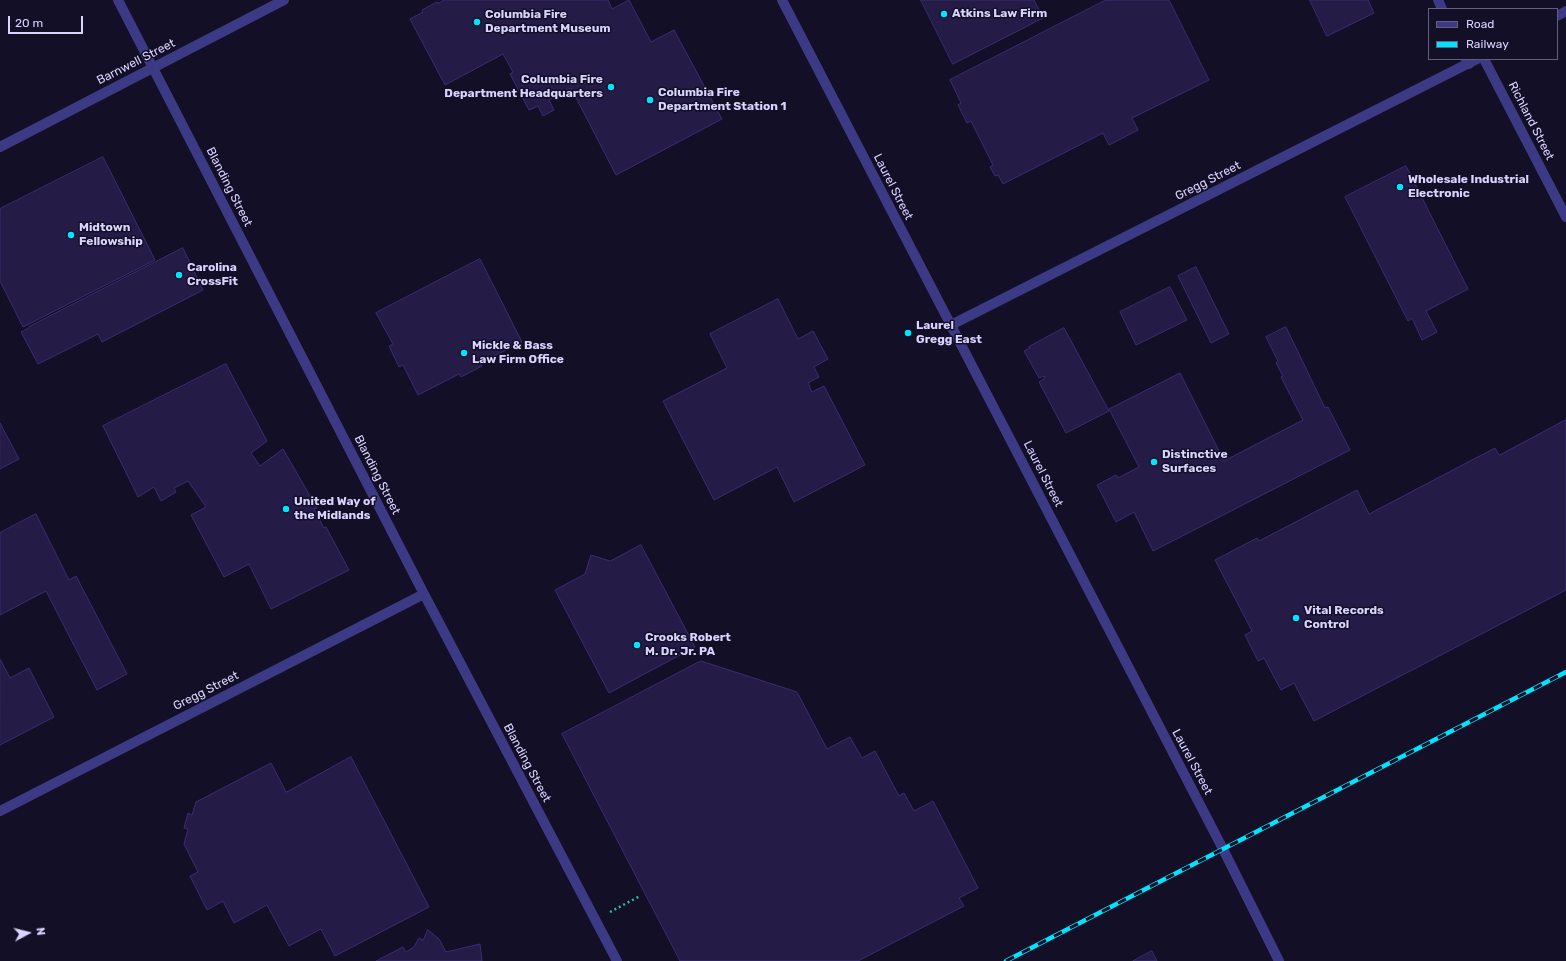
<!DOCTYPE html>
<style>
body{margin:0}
#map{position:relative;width:1566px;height:961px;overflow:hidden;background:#130f26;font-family:Rubik,sans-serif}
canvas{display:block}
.legend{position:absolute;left:1428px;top:8px;width:130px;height:52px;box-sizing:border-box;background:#130f26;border:1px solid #625e7d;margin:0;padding:5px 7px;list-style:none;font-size:12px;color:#d9d4ff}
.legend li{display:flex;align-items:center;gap:8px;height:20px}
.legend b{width:20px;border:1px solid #625e7d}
.north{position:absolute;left:8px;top:913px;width:40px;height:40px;-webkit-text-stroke:3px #130f26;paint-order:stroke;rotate:83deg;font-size:11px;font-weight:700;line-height:16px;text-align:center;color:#d9d4ff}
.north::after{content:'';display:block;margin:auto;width:14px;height:18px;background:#d9d4ff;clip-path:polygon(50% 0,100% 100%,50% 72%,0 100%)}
.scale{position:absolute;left:8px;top:16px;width:75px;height:18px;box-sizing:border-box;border:2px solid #d9d4ff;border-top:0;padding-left:5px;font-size:12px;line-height:14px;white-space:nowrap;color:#d9d4ff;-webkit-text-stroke:3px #130f26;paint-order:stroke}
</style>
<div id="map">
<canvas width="1566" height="961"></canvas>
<ul class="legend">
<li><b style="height:5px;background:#3d3a85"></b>Road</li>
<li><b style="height:5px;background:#00e5ff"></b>Railway</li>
</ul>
<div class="north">N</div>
<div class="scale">20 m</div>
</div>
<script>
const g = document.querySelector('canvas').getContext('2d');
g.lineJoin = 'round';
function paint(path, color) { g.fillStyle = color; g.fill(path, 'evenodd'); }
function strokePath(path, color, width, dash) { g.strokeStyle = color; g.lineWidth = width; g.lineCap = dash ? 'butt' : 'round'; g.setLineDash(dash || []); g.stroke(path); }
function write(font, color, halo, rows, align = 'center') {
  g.font = font + ' Rubik,sans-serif'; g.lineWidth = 3; g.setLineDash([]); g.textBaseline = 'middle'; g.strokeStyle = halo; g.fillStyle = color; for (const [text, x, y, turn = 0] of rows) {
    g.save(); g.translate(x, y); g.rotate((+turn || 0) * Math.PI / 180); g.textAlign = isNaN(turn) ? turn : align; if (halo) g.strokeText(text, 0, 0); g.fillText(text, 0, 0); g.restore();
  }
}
const building = new Path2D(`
 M445 0H608L612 9 629 0 651 42 674 30 722 119 616 175 571 88 549 100 554 110 543 116 538 106 529 110 510 74 513 72 503 54 445 85 410 19 423 12 422 10 437 2 438 3Z
 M921 0H1034L1043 18 953 64Z
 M1106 0H1169L1209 80 1132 118 1138 130 1109 145 1103 133 1003 184 998 175 995 176 990 167 993 165 971 121 967 123 958 105 961 103 950 80Z
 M1310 0H1368L1374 13 1327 36Z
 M103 157 155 260 23 327 0 281V209Z
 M1406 166 1468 289 1426 311 1437 332 1422 340 1412 318 1408 321 1345 197Z
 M183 248 203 290 102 342 98 334 38 364 21 332 29 328V327Z
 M480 259 522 342 480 363 482 366 461 377 459 374 418 395 403 365 399 367 389 346 393 344 376 313Z
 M1196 267 1229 334 1211 343 1178 276Z
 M1170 287 1187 320 1136 345 1120 312Z
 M778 299 798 339 813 331 828 359 814 367 819 377 808 383 812 392 824 386 865 465 794 502 777 467 714 500 663 401 727 368 710 334Z
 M1286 327 1325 408 1328 407 1350 450 1153 551 1134 512 1116 522 1097 485 1116 475 1118 478 1139 467 1109 409 1180 373 1224 461 1303 420 1281 377 1283 376 1276 363 1278 361 1266 337Z
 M1064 328 1109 411 1066 433 1039 382 1045 378 1044 376 1039 378 1024 351 1030 348 1029 347Z
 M226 364 267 441 251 453 260 466 283 449 317 508 314 509 324 528 326 527 349 570 271 609 249 564 224 577 191 515 206 507 188 481 174 488 176 492 161 501 154 487 138 497 103 426Z
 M1566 420V590L1314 721 1294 683 1281 690 1264 658 1258 661 1245 635 1252 631 1215 560 1257 538 1259 541 1357 490 1369 514 1495 448 1499 455Z
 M0 423 19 459 0 469Z
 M36 514 69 580 76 576 127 674 97 690 46 591 0 615V533Z
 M641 545 695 647 609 693 555 590 585 574 591 555 610 561Z
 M0 659 10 678 29 668 54 717 0 745Z
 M701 661 797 692 827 749 850 737 862 758 875 751 899 796 904 793 914 811 933 801 978 888 959 898 964 906 858 961H680L562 734Z
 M351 757 429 907 335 956 321 929 289 946 267 905 234 923 223 901 207 910 190 876 198 872 184 844 188 829 184 828 188 813 192 815 196 802 271 763 286 792Z
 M428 930 439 939 446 952 480 944 482 961H376L403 947 406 952 414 947 419 938 423 940Z
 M1152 951 1157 961H1133Z`);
paint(building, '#241b47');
strokePath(building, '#3b2d73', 1);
strokePath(new Path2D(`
 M610 912 640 896`), '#2fb8b0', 2.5, [2, 3]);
strokePath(new Path2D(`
 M1557 16 1566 11
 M1484 59 1566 217
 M951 325 1477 59`), '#3d3a85', 10);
strokePath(new Path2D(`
 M118 0 424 594 617 961
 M782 0 1223 849 1279 961
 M1438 0 1442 9
 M1466 59 1469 64
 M0 147 284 0
 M0 811 424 594`), '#3d3a85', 10);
const rail = new Path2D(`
 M1006 961 1566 672`);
strokePath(rail, '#00e5ff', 4.5);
strokePath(rail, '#130f26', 3, [9]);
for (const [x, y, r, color] of [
 [944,14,4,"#00e5ff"],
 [477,22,4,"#00e5ff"],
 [611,87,4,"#00e5ff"],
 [650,100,4,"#00e5ff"],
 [1400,187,4,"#00e5ff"],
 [71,235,4,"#00e5ff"],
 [179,275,4,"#00e5ff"],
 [908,333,4,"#00e5ff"],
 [464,353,4,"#00e5ff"],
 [1154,462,4,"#00e5ff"],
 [286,509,4,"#00e5ff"],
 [1296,618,4,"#00e5ff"],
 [637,645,4,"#00e5ff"]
]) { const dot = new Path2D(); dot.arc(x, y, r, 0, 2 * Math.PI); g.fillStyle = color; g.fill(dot); strokePath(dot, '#130f26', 1.5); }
write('bold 12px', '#d9d4ff', '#130f26', [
 ["Atkins Law Firm",952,14],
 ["Columbia Fire",485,15],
 ["Department Museum",485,29],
 ["Columbia Fire",603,80,"right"],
 ["Department Headquarters",603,94,"right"],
 ["Columbia Fire",658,93],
 ["Department Station 1",658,107],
 ["Wholesale Industrial",1408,180],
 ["Electronic",1408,194],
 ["Midtown",79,228],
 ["Fellowship",79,242],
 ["Carolina",187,268],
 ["CrossFit",187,282],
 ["Laurel",916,326],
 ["Gregg East",916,340],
 ["Mickle & Bass",472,346],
 ["Law Firm Office",472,360],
 ["Distinctive",1162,455],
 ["Surfaces",1162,469],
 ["United Way of",294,502],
 ["the Midlands",294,516],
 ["Vital Records",1304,611],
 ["Control",1304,625],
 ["Crooks Robert",645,638],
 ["M. Dr. Jr. PA",645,652]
], 'left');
write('12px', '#d9d4ff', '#130f26', [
 ["Barnwell Street",136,62,-27],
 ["Richland Street",1531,121,63],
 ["Gregg Street",1208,181,-27],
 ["Blanding Street",229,187,63],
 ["Laurel Street",893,187,63],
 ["Laurel Street",1043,474,63],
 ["Blanding Street",377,475,63],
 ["Gregg Street",206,691,-27],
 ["Laurel Street",1192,762,62],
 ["Blanding Street",527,763,62]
]);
</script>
